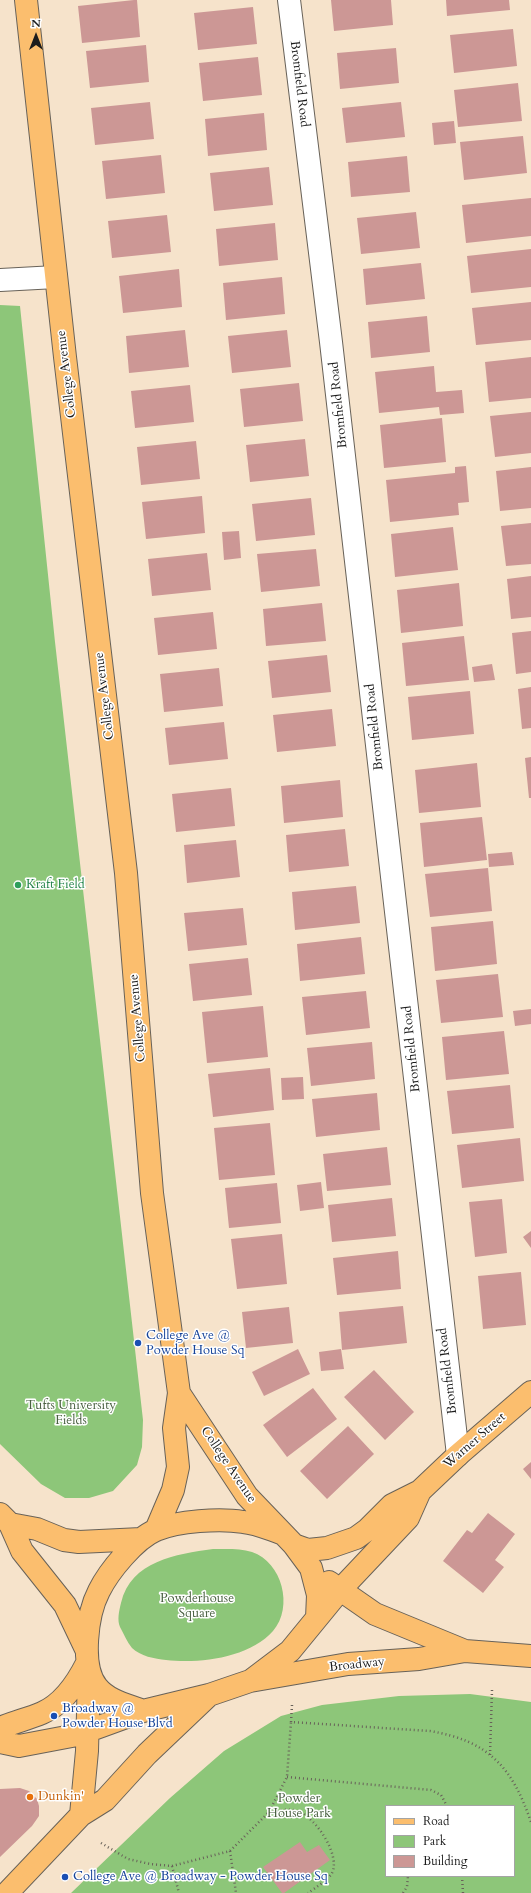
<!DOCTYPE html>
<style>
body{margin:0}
#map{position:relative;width:531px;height:1893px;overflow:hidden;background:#f6e3cb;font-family:Cardo,serif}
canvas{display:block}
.legend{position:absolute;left:385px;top:1805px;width:130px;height:72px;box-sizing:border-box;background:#fff;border:1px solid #a4a4a4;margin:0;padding:5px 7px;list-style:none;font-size:12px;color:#1c1c1c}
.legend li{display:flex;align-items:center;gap:8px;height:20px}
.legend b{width:20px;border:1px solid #a4a4a4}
.north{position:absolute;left:16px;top:16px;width:40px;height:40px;-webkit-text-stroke:3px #fff;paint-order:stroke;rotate:0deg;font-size:11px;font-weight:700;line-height:16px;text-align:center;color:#1c1c1c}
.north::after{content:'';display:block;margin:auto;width:14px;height:18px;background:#1c1c1c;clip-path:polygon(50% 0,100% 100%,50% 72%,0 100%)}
</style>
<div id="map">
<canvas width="531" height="1893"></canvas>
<ul class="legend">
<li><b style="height:5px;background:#fbbe6e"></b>Road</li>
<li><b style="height:11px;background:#8dc679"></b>Park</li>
<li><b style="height:11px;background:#cc9795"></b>Building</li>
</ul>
<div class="north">N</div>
</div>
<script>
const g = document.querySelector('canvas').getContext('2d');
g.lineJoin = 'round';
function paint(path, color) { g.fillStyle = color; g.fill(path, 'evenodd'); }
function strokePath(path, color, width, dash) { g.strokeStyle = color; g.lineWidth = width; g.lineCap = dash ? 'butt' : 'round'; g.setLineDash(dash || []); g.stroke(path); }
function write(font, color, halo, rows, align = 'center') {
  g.font = font + ' Cardo,serif'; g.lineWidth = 3; g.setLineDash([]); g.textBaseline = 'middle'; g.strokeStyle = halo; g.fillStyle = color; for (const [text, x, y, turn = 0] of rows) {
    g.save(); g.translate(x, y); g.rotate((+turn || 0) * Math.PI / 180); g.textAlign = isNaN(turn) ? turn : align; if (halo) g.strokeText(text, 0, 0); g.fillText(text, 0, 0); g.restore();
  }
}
paint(new Path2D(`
 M0 305 20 306 55 642 143 1420 142 1447 137 1465 113 1491 89 1498H65L41 1484 0 1444Z
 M213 1549C225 1549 240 1548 252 1552 282 1562 294 1607 273 1631 249 1658 199 1664 166 1660 155 1659 140 1656 132 1648 127 1642 124 1634 120 1627 117 1620 119 1611 121 1603 131 1561 176 1554 213 1549Z
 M470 1694 531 1702V1893H71L170 1798 224 1751 281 1716 322 1705 399 1696ZM386 1806H514V1876H386Z`), '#8dc679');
paint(new Path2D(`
 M134 0H137L140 37 82 43 78 6Z
 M331 0H391L393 25 334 31Z
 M446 0H509L510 10 447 16Z
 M253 7 257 44 198 50 194 13Z
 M513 29 517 66 454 73 450 35Z
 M146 45 149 82 90 88 86 51Z
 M396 48 399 83 340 89 337 53Z
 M258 57 262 95 203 101 199 63Z
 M518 83 522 121 458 127 454 90Z
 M150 102 154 139 95 145 91 108Z
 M401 102 405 137 346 143 342 108Z
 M264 113 267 150 208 156 205 119Z
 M454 121 456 143 434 145 432 123Z
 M523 136 527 173 464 180 460 142Z
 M161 155 165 193 106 199 102 161Z
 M407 156 410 192 351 197 348 162Z
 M269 167 273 205 214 211 210 173Z
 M531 198V236L466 243 462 205Z
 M416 212 420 248 361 254 357 218Z
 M167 215 171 252 112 258 108 221Z
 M275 223 278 260 219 266 216 229Z
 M531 249V287L471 293 467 256Z
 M421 263 425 299 366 305 363 269Z
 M179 269 182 307 123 313 119 276Z
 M282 277 285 314 226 320 223 283Z
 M531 302V340L476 345 472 308Z
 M427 316 430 352 371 358 368 322Z
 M185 330 189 367 129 373 126 336Z
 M287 330 291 367 232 373 228 336Z
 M531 357V398L489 402 485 362Z
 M434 366 436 392 462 390 464 413 440 415 439 407 379 413 375 372Z
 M299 383 303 421 244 427 240 389Z
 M190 385 194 422 135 428 131 391Z
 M531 412V453L495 457 490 416Z
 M442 418 446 462 384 468 380 425Z
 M305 439 309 476 250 482 246 445Z
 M196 441 200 479 141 485 137 447Z
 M466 466 469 502 458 503 459 515 390 522 386 480 455 473V467Z
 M531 467V508L500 511 496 471Z
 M202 496 205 533 146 539 142 502Z
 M311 498 315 535 256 541 252 504Z
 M531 523V564L506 566 501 526Z
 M453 527 458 570 395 577 391 534Z
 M239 531 241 558 224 560 222 532Z
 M316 549 320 586 261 592 257 554Z
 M207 553 211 590 152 596 148 559Z
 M531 576V617L511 619 507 579Z
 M459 583 463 626 401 633 397 590Z
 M322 603 326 641 266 646 263 609Z
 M213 612 217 649 158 655 154 618Z
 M531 631V672L516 674 512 633Z
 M464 636 469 680 406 686 402 643Z
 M327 655 331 692 272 698 268 661Z
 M492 664 495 680 474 682 472 667Z
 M219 668 223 706 164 712 160 674Z
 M531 687V728L522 729 518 689Z
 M470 691 474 734 412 740 408 697Z
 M332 709 336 746 277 752 273 715Z
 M224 722 228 759 169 765 165 728Z
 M531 757V798H529L525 758Z
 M477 763 481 807 419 813 415 770Z
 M340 780 343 817 284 823 281 786Z
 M231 788 235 826 176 832 172 794Z
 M482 817 487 860 424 867 420 823Z
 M345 829 349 866 289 872 286 835Z
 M236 840 240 877 187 883 184 845Z
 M512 852 514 865 489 867 488 854Z
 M488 868 492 911 430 917 425 874Z
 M356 886 360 923 295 930 292 892Z
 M243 908 247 945 188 951 184 913Z
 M493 921 497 964 435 971 431 927Z
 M361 937 365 974 300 981 297 944Z
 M248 958 252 995 193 1001 189 964Z
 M498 974 503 1017 441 1023 436 980Z
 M366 991 370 1028 306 1035 302 997Z
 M263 1006 268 1057 207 1063 202 1012Z
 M531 1009V1024L515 1026 513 1011Z
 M504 1031 509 1074 446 1080 442 1037Z
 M372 1042 375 1079 311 1086 307 1048Z
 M270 1068 274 1110 213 1117 208 1074Z
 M303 1077 304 1099 282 1100 281 1078Z
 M510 1085 514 1128 452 1134 447 1091Z
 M377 1093 380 1130 316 1137 312 1099Z
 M270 1123 275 1175 219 1180 214 1128Z
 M520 1138 524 1181 462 1188 457 1145Z
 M387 1147 391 1185 327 1191 323 1154Z
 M321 1182 324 1208 300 1211 297 1185Z
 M277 1183 281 1223 229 1228 225 1188Z
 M392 1198 396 1236 332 1242 328 1205Z
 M502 1199 507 1253 475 1257 469 1202Z
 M531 1231V1248L523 1237Z
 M282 1234 287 1284 237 1289 231 1239Z
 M398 1251 401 1289 337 1295 333 1258Z
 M521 1272 526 1325 483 1329 478 1276Z
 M403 1306 407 1343 342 1350 339 1312Z
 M289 1307 293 1343 246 1348 242 1312Z
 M298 1349 310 1374 264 1396 252 1372Z
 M341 1349 344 1369 321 1371 319 1352Z
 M374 1370 414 1412 385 1440 344 1397Z
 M313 1388 337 1419 287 1457 263 1425Z
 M348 1426 374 1454 327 1499 300 1471Z
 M531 1462V1479L523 1469Z
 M488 1513 515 1534 495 1560 504 1567 483 1593 443 1561 467 1530 472 1533Z
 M20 1788 29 1791 37 1799 39 1806V1816L32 1826 0 1857V1789Z
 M300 1842 307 1852 319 1845 330 1860 284 1893H282L263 1867Z`), '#cc9795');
const minor = new Path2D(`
 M289 0 331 342 458 1455
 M0 280 56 277`);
const major = new Path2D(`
 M26 0 65 357 126 873 152 1193 179 1393 174 1428 178 1467 173 1490 156 1530
 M179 1393 247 1496 294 1545 311 1568 318 1595 317 1618
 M0 1514 10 1524 22 1551 65 1605 86 1649
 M10 1524 37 1529 64 1540 79 1542 141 1539
 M294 1545 308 1550 327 1548 356 1538 367 1530 392 1505 420 1491 458 1455 531 1392
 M329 1582 375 1614 465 1651
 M253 1679 290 1651 340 1590 408 1518 420 1491
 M143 1711C128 1705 108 1701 97 1687 80 1666 87 1614 99 1591 109 1571 135 1539 156 1530 178 1521 220 1518 243 1522 256 1523 269 1529 281 1533
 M0 1728C14 1722 28 1719 42 1713 63 1704 77 1683 87 1663
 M0 1742 19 1746 77 1735 143 1711 209 1695 250 1681 348 1664 419 1659 465 1651 531 1656
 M81 1815 87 1751 89 1674
 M7 1893 81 1815 105 1800 147 1754 208 1696`);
strokePath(minor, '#686259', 24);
strokePath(major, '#686259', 24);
strokePath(new Path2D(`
 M292 1705 291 1722 430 1731C489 1741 512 1767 531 1822
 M490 1755 492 1690
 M287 1777 431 1790 441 1795 447 1806
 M269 1812C277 1811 290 1808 297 1811 315 1816 341 1855 332 1873 328 1880 315 1888 308 1893
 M101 1843 128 1859 150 1864 172 1866 230 1851 269 1812 287 1777 291 1722
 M230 1851 236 1893
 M172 1866 179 1893
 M462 1876 463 1893
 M403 1893 407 1887 408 1876`), '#686259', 2.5, [1, 3]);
strokePath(minor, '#fff', 22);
strokePath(major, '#fbbe6e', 22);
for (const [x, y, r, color] of [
 [18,885,4,"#2e9e5b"],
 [138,1343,4,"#1a4fb4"],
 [54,1716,4,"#1a4fb4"],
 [30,1797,4,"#e8710a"],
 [65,1877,4,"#1a4fb4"]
]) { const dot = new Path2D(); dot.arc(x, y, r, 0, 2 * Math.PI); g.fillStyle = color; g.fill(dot); strokePath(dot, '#fff', 1.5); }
write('13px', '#1c1c1c', '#fff', [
 ["Bromfield Road",299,84,83],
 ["College Avenue",67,374,-97],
 ["Bromfield Road",339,405,-96],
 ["College Avenue",105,696,-97],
 ["Bromfield Road",375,727,-96],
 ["College Avenue",138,1018,-95],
 ["Bromfield Road",412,1049,-96],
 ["Bromfield Road",448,1371,-97],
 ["Warner Street",475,1441,-41],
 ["College Avenue",228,1465,56],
 ["Broadway",357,1665,-6]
]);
write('13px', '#27864d', '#fff', [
 ["Kraft Field",26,885]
], 'left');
write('13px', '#164399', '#fff', [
 ["College Ave @",146,1336],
 ["Powder House Sq",146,1351],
 ["Broadway @",62,1709],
 ["Powder House Blvd",62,1724],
 ["College Ave @ Broadway - Powder House Sq",73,1877]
], 'left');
write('13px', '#496041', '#fff', [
 ["Tufts University",71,1406],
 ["Fields",71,1421],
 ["Powderhouse",197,1599],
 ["Square",197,1614],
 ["Powder",299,1799],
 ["House Park",299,1814]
]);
write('13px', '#c56008', '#fff', [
 ["Dunkin'",38,1797]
], 'left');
</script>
